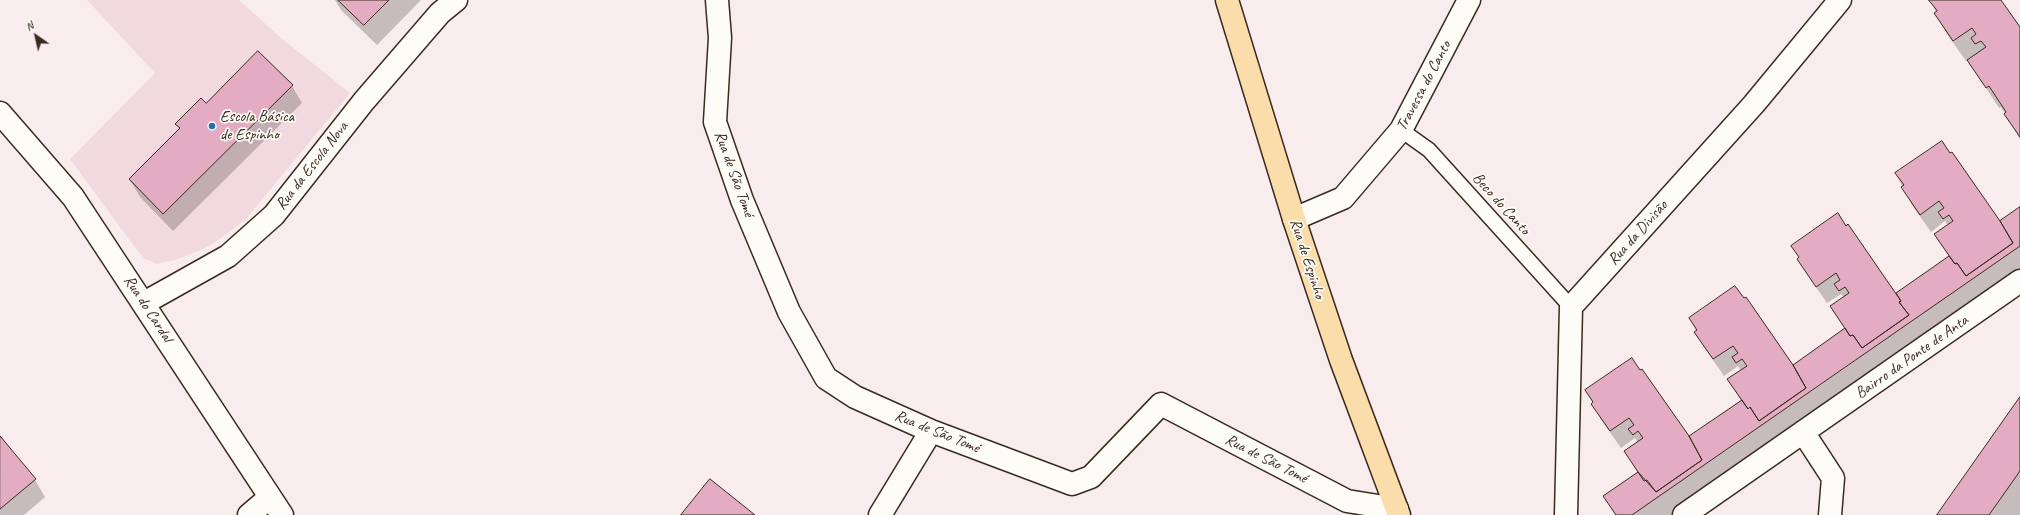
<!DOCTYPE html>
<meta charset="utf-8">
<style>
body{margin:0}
#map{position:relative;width:2020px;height:515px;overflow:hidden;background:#f8ecec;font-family:Caveat,sans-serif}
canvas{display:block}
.north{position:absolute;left:16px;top:16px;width:40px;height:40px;-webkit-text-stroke:3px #fdfcf7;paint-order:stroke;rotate:326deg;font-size:11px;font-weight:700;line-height:16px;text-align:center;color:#3b2a1e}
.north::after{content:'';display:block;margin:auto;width:14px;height:18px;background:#3b2a1e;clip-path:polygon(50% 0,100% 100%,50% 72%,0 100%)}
</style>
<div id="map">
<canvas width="2020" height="515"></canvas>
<div class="north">N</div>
</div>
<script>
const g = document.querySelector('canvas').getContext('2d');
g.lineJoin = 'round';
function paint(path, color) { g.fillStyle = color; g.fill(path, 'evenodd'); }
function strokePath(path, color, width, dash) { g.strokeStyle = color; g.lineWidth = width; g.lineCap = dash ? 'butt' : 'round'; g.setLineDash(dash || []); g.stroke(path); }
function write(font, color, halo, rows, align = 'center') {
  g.font = font + ' Caveat,sans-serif'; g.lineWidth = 3.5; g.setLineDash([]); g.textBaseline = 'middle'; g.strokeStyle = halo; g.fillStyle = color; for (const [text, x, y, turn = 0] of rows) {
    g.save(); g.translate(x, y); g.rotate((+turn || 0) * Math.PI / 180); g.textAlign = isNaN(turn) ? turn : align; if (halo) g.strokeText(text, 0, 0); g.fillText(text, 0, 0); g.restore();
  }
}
paint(new Path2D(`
 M87 0H239L281 38 350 93 245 220 217 241 205 248 178 259 157 264 145 259 134 246 70 159 155 73Z`), '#f2d9df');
paint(new Path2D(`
 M335 0H421L377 45 341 10Z
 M1930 0H2000L2020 29V139L2001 107 1999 108 1968 60 1966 61 1947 34Z
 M292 86 302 103 173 231 140 197 130 180 180 130 176 124 206 104Z
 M1896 174 2000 222 2020 208V275L1673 515H1615L1604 496 1638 473 1625 451 1638 443 1635 438 1621 448 1602 421 1586 390 1640 371 1689 438 1741 401 1729 380 1741 371 1738 366 1724 376 1706 350 1690 319 1792 366 1845 329 1831 307 1844 298 1841 294 1827 303 1809 277 1793 246 1900 298 1949 257 1935 235 1948 226 1945 221 1931 232 1912 205ZM1862 354V356L1810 392 1809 391Z
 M2020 399V515H1938Z
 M0 437 35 480 45 497 24 515H0Z`), '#0003');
const building = new Path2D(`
 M338 0H389L364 25Z
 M1929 0H2001L2020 27V137L2004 114 2006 112 1989 86 1986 88 1967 60 1986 47 1981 41 1975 44 1971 38 1976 34 1972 28 1953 41 1934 13 1937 11Z
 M258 51 293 85 163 214 129 179 180 128 175 124 201 98 206 103Z
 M1942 141 1950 153 1952 152 2000 221 2013 243 1966 276 1957 263 1955 264 1934 234 1953 221 1949 215 1943 219 1938 212 1944 208 1939 201 1920 215 1901 187 1904 185 1895 173Z
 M2020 207V246L1632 515H1616L1603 496 1638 472 1656 492 1702 460 1689 436 1742 400 1748 409 1750 407 1759 421 1806 388 1793 365 1845 328 1850 336 1853 335 1862 348 1909 315 1899 302 1901 301 1896 293 1949 256 1955 264 1957 263 1966 276 2013 243 2000 221Z
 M1838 213 1846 226 1848 224 1901 301 1899 302 1909 315 1862 348 1853 335 1850 336 1830 306 1849 293 1845 287 1839 291 1834 284 1840 280 1836 273 1816 287 1797 259 1799 257 1791 246Z
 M1735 286 1744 298 1746 297 1793 365 1806 388 1759 421 1750 407 1748 409 1727 379 1747 366 1742 359 1736 363 1732 357 1738 353 1733 346 1713 359 1694 332 1697 330 1689 318Z
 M1632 358 1640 370 1642 369 1689 436 1702 460 1656 492 1647 480 1644 481 1624 451 1643 438 1638 431 1633 435 1628 429 1634 425 1629 418 1610 431 1591 404 1593 402 1585 390Z
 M2020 397V471L1989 515H1937Z
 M0 436 36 479 0 509Z
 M710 479 755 515H681Z`);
paint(building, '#e3acc2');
strokePath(building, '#3b2a1e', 1);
const lane = new Path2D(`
 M1401 130 1429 150 1571 307`);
const street = new Path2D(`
 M717 0 720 38 715 122 742 200 789 312 826 378 855 397 931 431 1072 484 1091 477 1161 404 1347 501 1397 509
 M0 113 73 197 282 515
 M1294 219 1343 198 1401 130 1469 0
 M144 303 228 256 274 215 364 101 440 13 456 0
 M1803 432 1833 478 1830 515
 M249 515 270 497
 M880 515 931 431
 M1684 515 2020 281`);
const secondary = new Path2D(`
 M1566 515 1571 307 1754 104 1840 0`);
const primary = new Path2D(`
 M1227 0 1294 219 1341 360 1399 515`);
strokePath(lane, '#3b2a1e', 17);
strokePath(street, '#3b2a1e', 25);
strokePath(secondary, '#3b2a1e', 25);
strokePath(primary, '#3b2a1e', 25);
strokePath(lane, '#fdfcf7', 14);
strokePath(street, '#fdfcf7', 22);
strokePath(secondary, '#fdfcf7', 22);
strokePath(primary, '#fbddab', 22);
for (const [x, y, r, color] of [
 [212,126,4,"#1f6fb2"]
]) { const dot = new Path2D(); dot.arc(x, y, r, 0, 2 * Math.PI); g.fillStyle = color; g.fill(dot); strokePath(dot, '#fdfcf7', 1.5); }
write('16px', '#3b2a1e', '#fdfcf7', [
 ["Travessa do Canto",1424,86,-62],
 ["Rua da Escola Nova",312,166,-52],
 ["Rua de São Tomé",734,174,70],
 ["Beco do Canto",1501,204,48],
 ["Rua da Divisão",1638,233,-48],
 ["Rua de Espinho",1307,259,72],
 ["Rua do Cardal",148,309,57],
 ["Bairro da Ponte de Anta",1912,357,-35],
 ["Rua de São Tomé",937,432,22],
 ["Rua de São Tomé",1266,459,27]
]);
write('16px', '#3b2a1e', '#fdfcf7', [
 ["Escola Básica",220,117],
 ["de Espinho",220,135]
], 'left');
</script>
